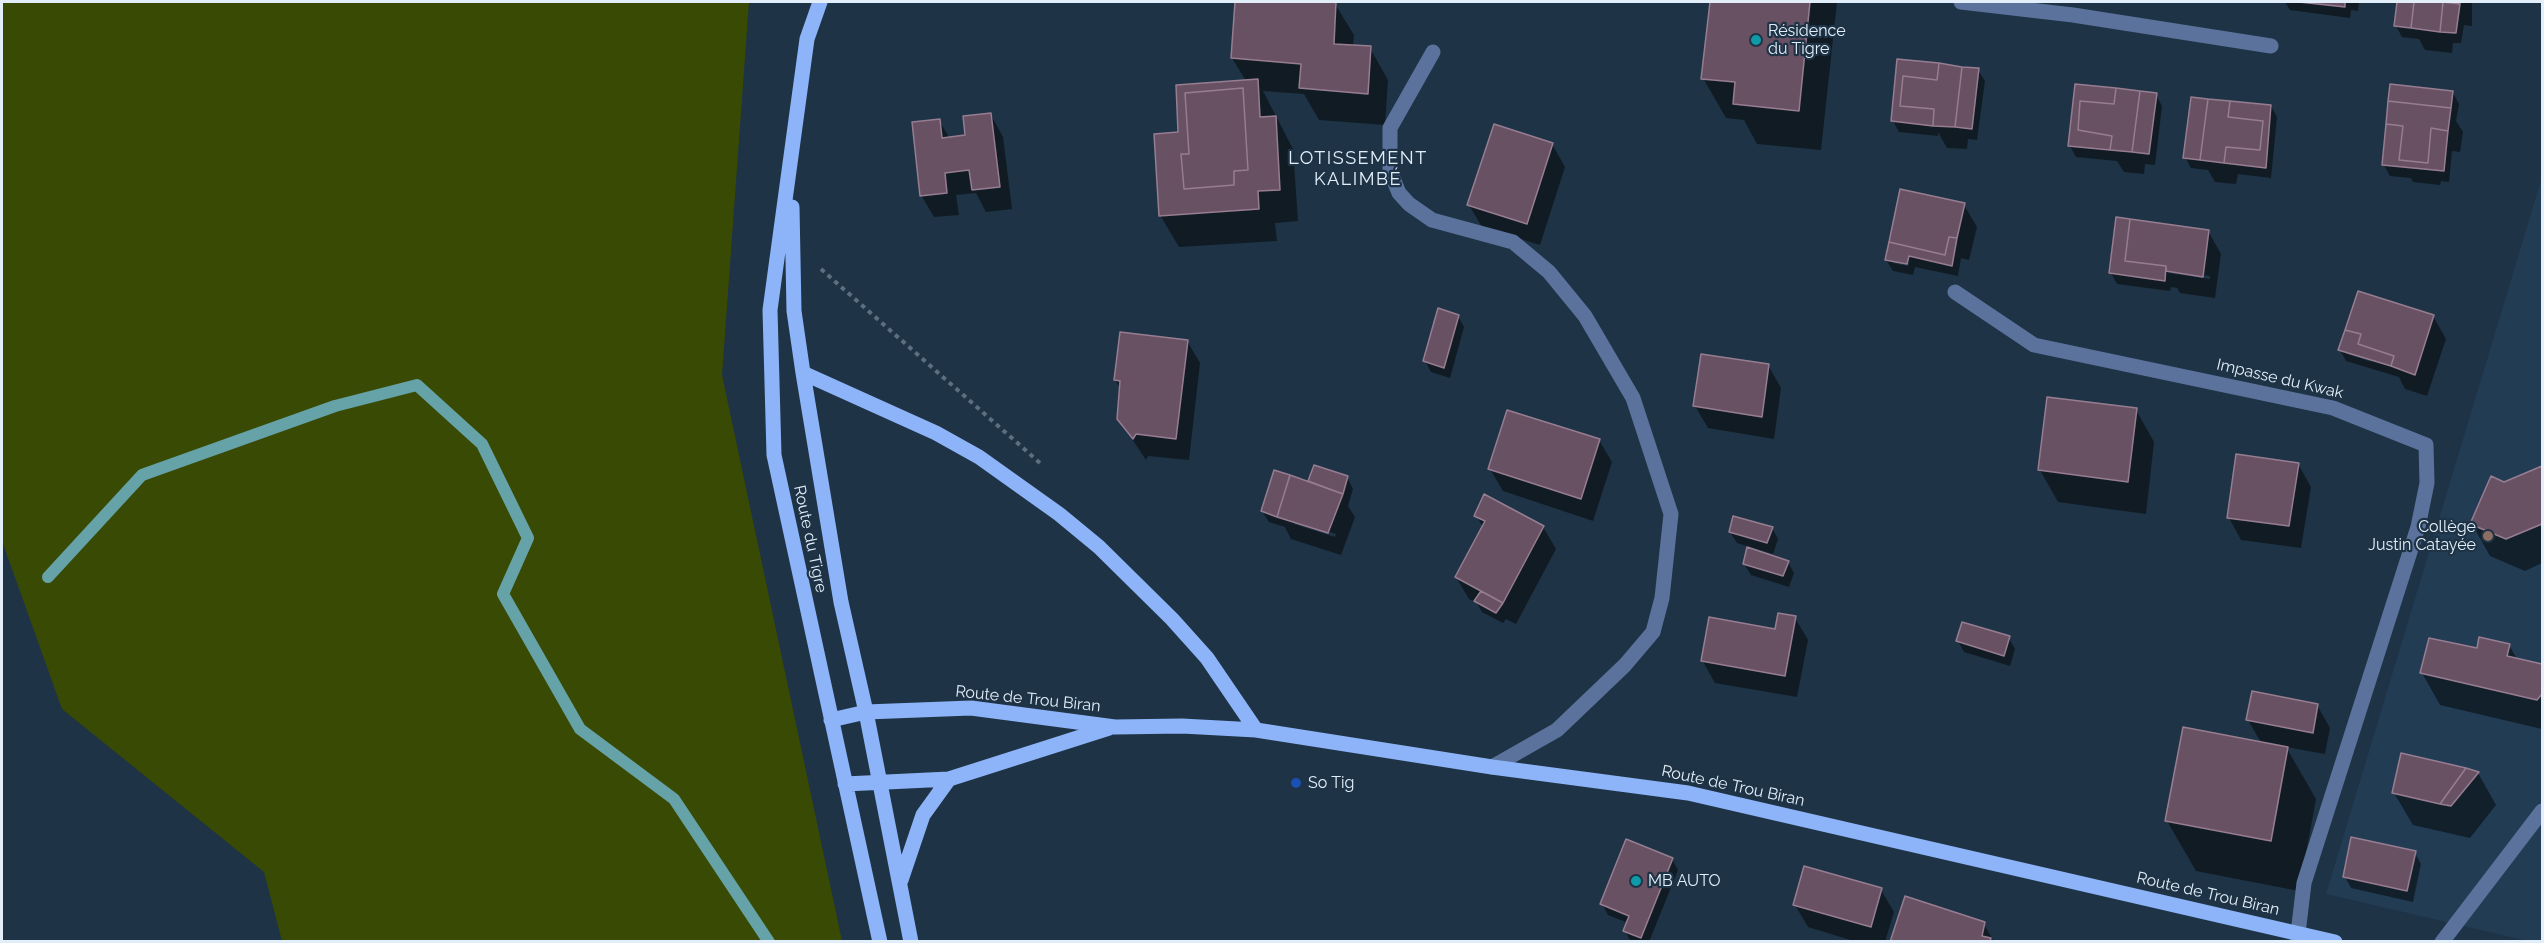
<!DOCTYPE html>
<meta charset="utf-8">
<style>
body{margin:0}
#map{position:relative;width:2544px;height:943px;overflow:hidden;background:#1e3345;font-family:Raleway,sans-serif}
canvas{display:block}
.frame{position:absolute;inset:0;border:3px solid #e2effb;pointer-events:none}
</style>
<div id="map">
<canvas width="2544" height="943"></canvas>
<div class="frame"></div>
</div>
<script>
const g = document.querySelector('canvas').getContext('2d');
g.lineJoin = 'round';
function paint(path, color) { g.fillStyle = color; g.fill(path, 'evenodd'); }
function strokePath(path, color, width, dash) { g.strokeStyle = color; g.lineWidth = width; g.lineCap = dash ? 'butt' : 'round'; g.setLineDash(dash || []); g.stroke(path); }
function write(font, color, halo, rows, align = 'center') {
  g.font = font + ' Raleway,sans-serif'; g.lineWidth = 4.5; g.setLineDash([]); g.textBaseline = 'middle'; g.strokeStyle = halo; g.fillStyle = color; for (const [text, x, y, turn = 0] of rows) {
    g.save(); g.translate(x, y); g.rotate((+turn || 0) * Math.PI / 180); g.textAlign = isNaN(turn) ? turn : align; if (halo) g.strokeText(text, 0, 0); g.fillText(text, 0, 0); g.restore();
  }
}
paint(new Path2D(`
 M2542 177V941H2528L2326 894Z`), '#223c54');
paint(new Path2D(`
 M2 2H749L722 375 842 941H282L264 872 62 709 2 541Z`), '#394a04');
paint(new Path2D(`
 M1236 2 1335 4 1354 35 1353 47 1370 48 1388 80 1385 125 1319 120 1304 94 1263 91 1293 149 1298 221 1275 223 1277 241 1179 247 1160 215 1180 133 1246 81 1232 58Z
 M1711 2H1837L1821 150 1757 144 1744 120 1726 118 1703 78Z
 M2285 2H2359L2358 11 2351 10 2350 18 2290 10Z
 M2398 2H2472V26L2464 25 2461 43H2453L2452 53 2425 50 2419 39 2402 37 2396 26Z
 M1978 70 1985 81 1977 140 1968 139 1967 149 1947 148 1938 132V136L1899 132 1893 121Z
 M2453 93 2459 104 2456 121 2463 132 2460 152 2452 151 2449 182 2441 181 2440 185 2413 182 2411 178 2390 176 2384 165Z
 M2156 95 2162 106 2155 165 2145 164 2144 174 2124 172 2117 161 2076 157 2070 146Z
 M2271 106 2277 117 2271 178 2238 174 2236 184 2215 182 2208 170 2191 168 2185 157Z
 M991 115 1003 137 1012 209 986 212 976 193 956 195 959 215 934 217 921 195 939 120 950 139 966 136Z
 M1552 144 1565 167 1540 245 1482 227 1469 205Z
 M1964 205 1977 227 1969 260 1961 258 1958 276 1915 267 1913 275 1893 271 1886 260ZM1893 260 1909 263 1908 266 1893 263Z
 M2208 231 2221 254 2215 298 2180 293 2177 288 2171 287 2170 291 2117 284 2111 273ZM2168 270 2210 276V279L2168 273Z
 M1458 316 1464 327 1450 378 1431 372 1425 361Z
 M2433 316 2446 339 2427 396 2405 389 2399 377 2346 361 2340 350ZM2347 351 2367 358 2372 362 2347 354Z
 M1187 341 1200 363 1189 460 1148 456 1146 460 1119 419 1121 390 1115 380Z
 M1768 365 1781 388 1774 439 1708 428 1695 406Z
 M2136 410 2154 442 2146 514 2058 502 2040 470Z
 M1599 440 1612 462 1593 521 1503 491 1490 469Z
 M2298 464 2311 487 2301 548 2241 540 2229 518Z
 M2542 468V563L2525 571 2490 556 2472 524 2504 483Z
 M1347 477 1353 489 1348 506 1355 517 1341 555 1291 539 1285 527 1269 522 1262 511 1311 484 1309 481ZM1294 521 1336 534 1335 537 1294 524Z
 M1476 515 1543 527 1556 549 1516 624 1506 619 1503 623 1482 612 1477 603 1469 599 1456 577 1483 527Z
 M1772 528 1778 539 1773 554 1737 543 1730 532Z
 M1788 562 1794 573 1789 587 1751 575 1744 564Z
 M1795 618 1808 640 1797 697 1715 683 1702 660 1776 630Z
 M2009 638 2015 649 2010 666 1964 652 1958 641Z
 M2509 645 2517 659 2542 665V729L2440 705 2422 673 2478 650Z
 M2317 705 2330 728 2325 754 2286 747 2316 799 2299 891 2196 871 2167 821 2262 744 2248 720Z
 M2402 755 2478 773 2496 805 2470 838 2413 825 2394 793Z
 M2415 853 2421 864 2413 902 2351 888 2345 877Z
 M1672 859 1678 870 1649 942H1631L1625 931 1628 923 1608 915 1602 904Z
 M1881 890 1894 912 1885 942H1857L1808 927 1795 905Z
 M1984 924 1994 942H1892Z`), '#0007');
strokePath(new Path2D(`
 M48 577 142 475 335 406 417 385 482 444 528 538 503 594 580 729 674 799 769 942`), '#65a3a9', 12);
const building = new Path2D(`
 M1235 2H1336L1334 44 1371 46 1368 94 1299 88 1301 64 1231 58Z
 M1710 2H1810L1799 111 1733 104 1735 82 1701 79Z
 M2299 2H2345V7Z
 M2397 2H2414L2411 28 2394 26Z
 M2414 2H2460V4L2443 2 2440 32 2411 28Z
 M2443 2 2460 4 2456 33 2440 32Z
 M1897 59 1939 63 1937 80 1903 76 1900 106 1934 109 1933 126 1891 121Z
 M1939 63 1962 67 1955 127 1933 126 1934 109 1900 106 1903 76 1937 80Z
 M1962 67 1979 68 1972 129 1955 127Z
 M1258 79 1260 117 1276 116 1280 190 1258 191 1259 209 1159 216 1154 134 1178 132 1176 85ZM1243 88 1248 170 1234 171V185L1184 189 1181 154H1189L1185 93Z
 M2075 84 2116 88 2114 104 2080 101 2078 130 2112 136 2110 150 2068 146Z
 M2390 84 2453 91 2451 108 2388 101Z
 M1243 88 1248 170 1234 171V185L1184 189 1181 154H1189L1185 93Z
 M2116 88 2140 91 2132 152 2110 150 2112 136 2078 130 2080 101 2114 104Z
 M2140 91 2157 93 2149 154 2132 152Z
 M2191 97 2208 99 2200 160 2183 158Z
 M2208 99 2230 101 2228 117 2263 121 2260 150 2226 147 2224 163 2200 160Z
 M2230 101 2271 105 2266 168 2224 163 2226 147 2260 150 2263 121 2228 117Z
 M2388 101 2451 108 2448 131 2431 128 2428 163 2399 160 2403 126 2386 124Z
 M991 113 1000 187 972 190 969 170 945 173 947 193 920 196 912 122 940 119 942 138 965 135 963 116Z
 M1494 124 1553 143 1527 224 1467 205Z
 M2386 124 2403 126 2399 160 2428 163 2431 128 2448 131 2444 171 2382 165Z
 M1900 189 1965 203 1957 238 1949 237 1945 255 1889 242Z
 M2116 217 2130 219 2125 261 2166 266 2165 281 2109 273Z
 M2130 219 2209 230 2203 277 2166 271V266L2125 261Z
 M1949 237 1957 238 1952 266 1909 256 1907 264 1885 260 1889 242 1945 255Z
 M2358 291 2434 315 2415 375 2391 366 2394 356 2358 344 2361 334 2345 330Z
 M1438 308 1459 315 1444 368 1423 361Z
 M2345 330 2361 334 2358 344 2394 356 2391 366 2338 350Z
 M1120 332 1188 340 1176 439 1136 434 1133 439 1117 419 1120 381 1114 380Z
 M1701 354 1769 364 1762 417 1693 406Z
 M2047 397 2137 408 2128 482 2038 470Z
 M1507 410 1600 439 1581 499 1488 469Z
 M2236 454 2299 463 2289 526 2227 518Z
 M1314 465 1348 476 1343 494 1308 481Z
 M2542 466V524L2506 539 2470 524 2491 476 2504 482Z
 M1274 470 1290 475 1277 517 1261 511Z
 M1290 475 1343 494 1328 533 1277 517Z
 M1484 494 1544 526 1503 603 1455 577 1485 521 1474 516Z
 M1733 516 1773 527 1767 543 1729 532Z
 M1747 547 1789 561 1783 576 1743 564Z
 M1481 591 1503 603 1496 613 1474 601Z
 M1778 613 1796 616 1785 676 1701 661 1709 617 1775 629Z
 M1962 622 2010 636 2004 656 1956 641Z
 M2479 637 2510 644 2507 656 2542 664V694L2537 700 2420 673 2429 638 2477 648Z
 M2252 691 2318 704 2313 733 2246 720Z
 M2183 727 2288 747 2271 841 2165 821Z
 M2401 753 2466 768 2440 804 2392 793Z
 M2466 768 2479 772 2451 806 2440 804Z
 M2351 837 2416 851 2407 891 2343 877Z
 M1626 839 1673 858 1641 938 1623 931 1629 916 1600 904Z
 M1804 866 1882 888 1871 927 1793 905Z
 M1905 896 1985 922 1982 936 1991 938 1990 942H1890Z`);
paint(building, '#695164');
strokePath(building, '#977d91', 1.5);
strokePath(new Path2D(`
 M821 269 1040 463`), '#5d6f7f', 4, [4.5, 4.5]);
strokePath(new Path2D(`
 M1961 2 2073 15 2271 46
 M1433 52 1390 128V171L1399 193 1409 204 1432 220 1513 242 1549 272 1585 316 1633 398 1671 514 1662 598 1653 632 1625 665 1557 730 1492 767
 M1955 292 2034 345 2333 408 2426 445 2427 483 2418 527 2304 883 2297 942
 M2442 942 2542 811`), '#5b739c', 15);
strokePath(new Path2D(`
 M820 2 807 39 770 310 774 455 880 942
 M792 207 794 311 803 373 841 602 866 712 911 942
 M803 373 936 433 979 457 1059 514 1099 547 1172 619 1207 658 1256 730
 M831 720 866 712 971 708 1115 727 1182 726 1256 730 1492 767 1688 793 2335 942
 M845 784 949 779 1109 728
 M901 880 923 815 949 779`), '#8db4f8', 15);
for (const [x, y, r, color] of [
 [1756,40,6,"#0f9aa8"],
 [2488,536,6,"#8d6e63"],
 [1296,783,6,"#1a4fb4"],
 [1636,881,6,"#0f9aa8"]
]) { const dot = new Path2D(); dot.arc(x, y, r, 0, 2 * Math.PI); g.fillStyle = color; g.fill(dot); strokePath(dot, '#1e3345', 2); }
write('16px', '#e2effb', '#1e3345', [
 ["Résidence",1768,31],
 ["du Tigre",1768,49],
 ["Collège",2476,527,"right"],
 ["Justin Catayée",2476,545,"right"],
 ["So Tig",1308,783],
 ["MB AUTO",1648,881]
], 'left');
write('16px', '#e2effb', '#1e3345', [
 ["Impasse du Kwak",2280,379,13],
 ["Route du Tigre",810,539,78],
 ["Route de Trou Biran",1028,699,6],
 ["Route de Trou Biran",1733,786,12],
 ["Route de Trou Biran",2208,894,13]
]);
g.letterSpacing = '1.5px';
write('18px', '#e2effb', '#1e3345', [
 ["LOTISSEMENT",1358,159],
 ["KALIMBÉ",1358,180]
]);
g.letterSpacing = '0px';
</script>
